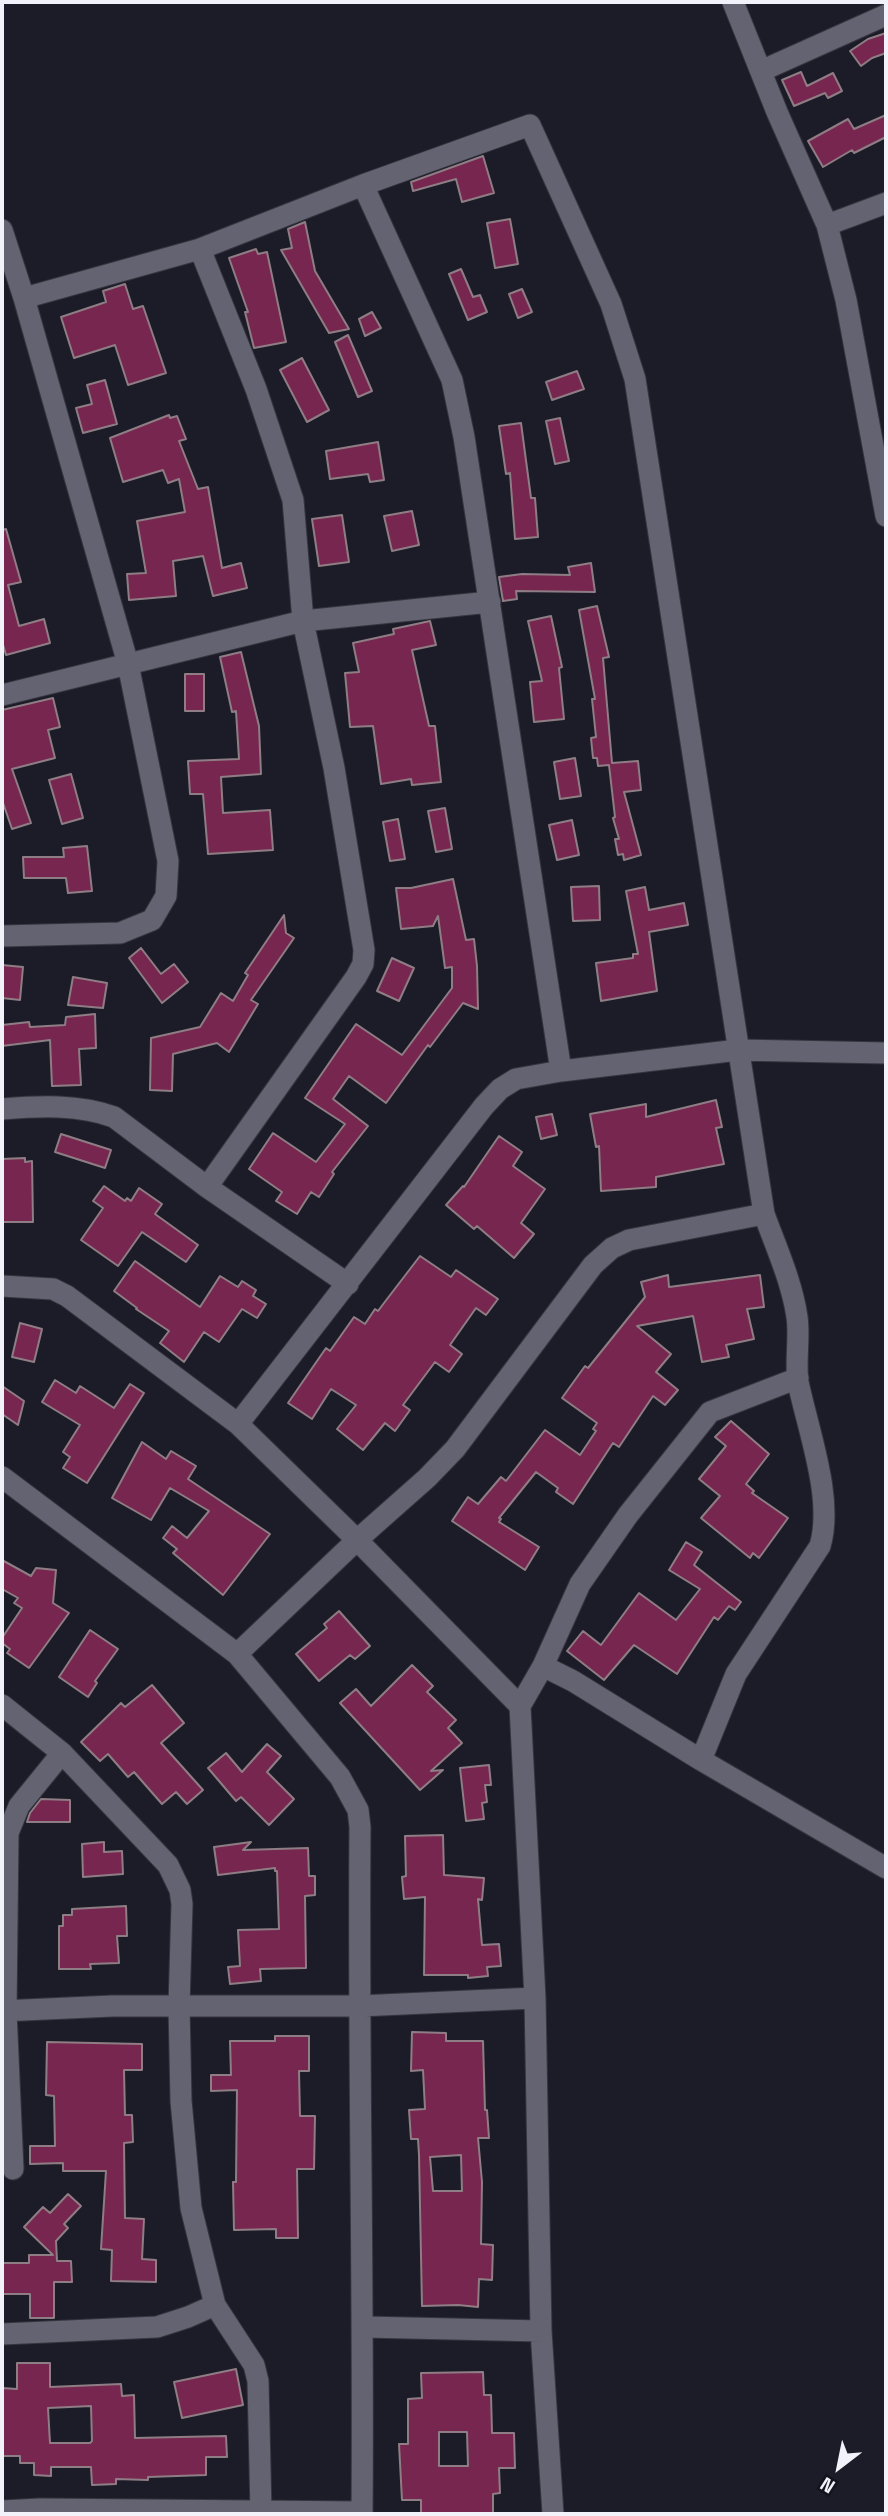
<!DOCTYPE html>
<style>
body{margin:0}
#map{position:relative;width:888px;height:2516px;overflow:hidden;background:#1c1c28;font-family:"Space Grotesk",sans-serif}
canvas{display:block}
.frame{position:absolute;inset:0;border:4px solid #f2f2fa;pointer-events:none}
.north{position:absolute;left:804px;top:2432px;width:70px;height:70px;-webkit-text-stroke:5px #13131e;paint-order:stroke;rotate:212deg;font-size:19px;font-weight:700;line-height:28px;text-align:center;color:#f2f2fa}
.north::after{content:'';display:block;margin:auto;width:24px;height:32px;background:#f2f2fa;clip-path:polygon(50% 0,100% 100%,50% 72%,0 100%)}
</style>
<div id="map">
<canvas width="888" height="2516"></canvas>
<div class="frame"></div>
<div class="north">N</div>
</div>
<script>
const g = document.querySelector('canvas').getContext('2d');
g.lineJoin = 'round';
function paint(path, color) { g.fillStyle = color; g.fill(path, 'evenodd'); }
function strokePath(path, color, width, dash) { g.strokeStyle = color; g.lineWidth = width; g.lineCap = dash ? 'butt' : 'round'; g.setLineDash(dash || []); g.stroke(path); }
const building = new Path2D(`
 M886 33V53L872 58 861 66 850 51 868 39Z
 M801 72 807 86 833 73 842 91 828 98 825 93 794 106 782 80Z
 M886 115V137L854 153 852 150 823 167 808 141 848 119 854 129Z
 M483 156 494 193 462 202 456 179 413 191 411 182Z
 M510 219 518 264 495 268 487 223Z
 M305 222 315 271 349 329 329 333 281 250 292 248 288 229Z
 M256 249 258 254 267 252 286 342 254 348 245 312H248L229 258Z
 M461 269 473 297 480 295 487 312 468 320 449 274Z
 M125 284 133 309 143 306 166 373 128 385 115 345 74 358 61 317 106 302 103 291Z
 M522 289 532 312 518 318 509 294Z
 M372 312 381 328 365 336 359 319Z
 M348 335 372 391 358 397 335 342Z
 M302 358 329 410 307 422 280 370Z
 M577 371 584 389 552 400 546 382Z
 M105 380 117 424 83 433 76 408 92 404 87 385Z
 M169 415 170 418 177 416 186 439 179 441 198 489 208 487 222 568 241 563 247 588 213 596 203 556 173 561 176 596 129 600 127 574 146 573 137 521 185 512 179 479 168 483 163 470 123 482 110 438Z
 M560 418 569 461 555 464 546 421Z
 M521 423 531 498H535L538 537 515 539 510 473 506 474 499 426Z
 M378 442 384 480 370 482 368 474 330 479 326 451Z
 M412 511 419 545 392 551 384 516Z
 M342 515 349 562 319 566 312 519Z
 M6 529 21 582 8 585 19 626 44 619 50 643 6 655 2 641V530Z
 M591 563 595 592 516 591 517 599 503 601 499 577 522 574 570 575 568 567Z
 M597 606 609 657 603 658 612 763 638 761 641 790 624 792 641 855 624 860 623 854 618 855 615 839H619L613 818 615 817 609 765 598 766 597 758H593L591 738 596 737 592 699H595L579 610Z
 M551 616 562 667 559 668 564 719 534 722 530 682 542 681 528 621Z
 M430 621 436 645 412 650 429 726H435L441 782 412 785 411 779 381 784 373 726 350 727 345 673 359 672 353 643 394 634 393 629Z
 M241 652 259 726 261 774 221 777 223 813 270 810 273 850 208 854 203 794H190L188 761 239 759 236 711 232 712 220 657Z
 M185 674H204V711H185Z
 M53 698 60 727 48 730 55 758 12 769 31 823 12 829 2 800V710Z
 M575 758 581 796 560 799 554 762Z
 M71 774 83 818 62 824 49 780Z
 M445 808 452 849 436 852 428 811Z
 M398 819 405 859 390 861 383 822Z
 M572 820 579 855 557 860 549 825Z
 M87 846 92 891 68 893 66 878H24L23 857H64L63 848Z
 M453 879 466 940 474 939 477 966 478 1009 463 1003 430 1047 428 1045 386 1103 349 1076 333 1099 368 1126 332 1172 334 1174 319 1197 311 1192 297 1214 276 1201 282 1192 249 1169 273 1133 316 1162 345 1124 305 1098 356 1024 402 1055 452 988V967L445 968 438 916 433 926 401 929 396 888H411Z
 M599 886 600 920 573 921 571 887Z
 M645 887 649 910 684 903 688 925 649 932 657 991 601 1001 596 963 633 958V954H638L626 891Z
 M284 915 286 933 294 938 251 1000 258 1004 229 1052 217 1043 173 1054 172 1091 150 1090 151 1038 200 1027 221 993 233 1001 248 975 245 973Z
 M141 948 161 974 174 964 188 982 162 1003 129 958Z
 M392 958 414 968 399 1001 377 991Z
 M2 965 23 967 20 1000 2 998Z
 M73 977 107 983 103 1008 68 1005Z
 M95 1014 96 1048 79 1049 81 1085 52 1086 50 1040 2 1046V1025L29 1022 30 1027 65 1025 66 1017Z
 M716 1100 722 1127 716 1128 724 1164 656 1177V1187L601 1191 599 1146 596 1147 590 1114 646 1104V1117Z
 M552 1114 557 1135 541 1139 536 1117Z
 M61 1134 111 1150 105 1168 55 1152Z
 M499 1136 522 1152 513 1166 545 1189 521 1223 534 1234 514 1258 477 1226 474 1229 446 1205 463 1186 464 1187Z
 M25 1158V1162L32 1161 33 1222H2V1159Z
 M104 1186 125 1201 127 1198 131 1201 139 1188 162 1204 155 1214 198 1245 186 1262 142 1232 118 1266 81 1240 103 1208 93 1201Z
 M420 1256 451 1277 456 1270 498 1299 486 1315 476 1308 450 1345 462 1354 449 1372 435 1362 403 1405 410 1410 395 1431 385 1423 363 1450 337 1429 356 1405 331 1389 312 1419 288 1403 326 1348 330 1351 354 1317 365 1324 375 1309 378 1311 384 1303Z
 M135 1261 200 1307 220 1276 238 1287 242 1281 256 1290 253 1296 266 1304 257 1318 242 1309 219 1342 204 1332 184 1362 160 1343 169 1331 136 1309 137 1308 114 1291Z
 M668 1275 669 1287 760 1275 764 1307 747 1309 754 1339 726 1345 729 1357 702 1362 693 1316 637 1326 671 1354 656 1372 678 1390 665 1405 653 1396 619 1447 613 1443 573 1504 556 1492 558 1488 536 1472 499 1518 501 1519 499 1522 539 1547 525 1570 452 1521 468 1497 478 1504 501 1477 506 1481 545 1430 580 1455 596 1431 593 1429 597 1423 562 1398 585 1366 588 1368 645 1297 641 1282Z
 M20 1323 42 1329 34 1362 12 1357Z
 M55 1380 76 1393 80 1386 114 1408 130 1384 144 1393 87 1483 63 1468 70 1457 63 1452 80 1425 42 1402Z
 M2 1386 24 1401 18 1425 2 1414Z
 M731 1421 769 1454 746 1484 754 1491 752 1493 788 1518 759 1558 753 1553 750 1558 701 1518 720 1496 699 1479 726 1446 715 1437Z
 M142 1442 166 1459 171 1451 196 1466 188 1479 270 1534 223 1595 173 1553 177 1549 163 1538 172 1526 187 1538 209 1511 170 1488 151 1520 112 1498Z
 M686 1542 702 1552 694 1565 741 1602 735 1610 729 1606 718 1620 714 1617 677 1674 634 1645 604 1680 567 1651 583 1631 601 1645 639 1593 676 1620 700 1589 669 1570Z
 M2 1560 31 1576 36 1568 56 1570 53 1603 69 1613 29 1668 7 1653 10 1649 2 1643V1638L22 1608 14 1603 18 1598 2 1589Z
 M339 1611 370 1646 355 1659 350 1655 319 1681 296 1654 327 1628 324 1624Z
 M90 1630 118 1649 95 1681 97 1683 88 1697 59 1677Z
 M412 1665 433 1686 427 1692 456 1720 448 1728 462 1743 431 1771 443 1770 420 1790 340 1703 356 1689 371 1706Z
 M152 1685 184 1723 161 1743 203 1790 187 1804 176 1792 162 1804 134 1772 128 1777 108 1754 100 1761 81 1742 121 1703 125 1707Z
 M267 1744 281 1756 267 1772 294 1799 269 1825 241 1797 236 1801 208 1768 226 1753 242 1772Z
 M489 1765 491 1785H485L487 1802 482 1803 484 1819 466 1821 460 1768Z
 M41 1799 70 1800V1822H27L30 1813Z
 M443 1835 444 1875 484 1878 482 1900 478 1899 482 1945 499 1944 501 1966 487 1967 488 1976 468 1978V1975H424L425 1897 404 1899 402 1877 406 1876 405 1836Z
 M104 1842V1852L122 1851 123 1874 83 1877 82 1844Z
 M251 1842 243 1850 308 1848 309 1876H315V1895L305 1896 306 1968 260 1969 261 1981 230 1984 228 1967 240 1966 238 1930 279 1929 277 1871H275V1868L218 1875 214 1847Z
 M126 1906 127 1936H117L119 1963 90 1964 91 1969H59V1926H63V1915H72V1909Z
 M412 2032 446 2033V2041H483L485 2110H487L489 2138H478L482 2182 481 2244 493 2245 492 2280 479 2279 478 2307 458 2305 422 2306 419 2155 418 2139H411L409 2110 425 2109 423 2070 411 2071ZM461 2155 462 2191H433L430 2157Z
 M275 2036H309V2071H299L300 2116H315L314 2169H297L298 2238H276V2229L234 2230 233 2182H236L237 2090 211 2091V2075H231L230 2041H275Z
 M47 2042 142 2044V2070H124L125 2115H132L133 2142 124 2143 125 2218 144 2219 142 2259 156 2260V2282L111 2281 112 2250 101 2249 106 2171H63V2163L30 2164V2146H55L54 2096 46 2095Z
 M68 2194 81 2206 64 2224 68 2228 56 2241 57 2261H71L72 2282H54V2318H30V2294H2V2263H29V2255H53L24 2227 43 2207 50 2213Z
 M17 2363H50V2387L121 2384 122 2396 134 2395 135 2438 226 2436 227 2457H206V2475L148 2477V2480L116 2479V2484L92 2485 91 2467H51V2476L34 2475V2463H20V2456H2V2388L17 2389ZM91 2406 92 2441 90 2443H50L48 2408Z
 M236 2369 243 2405 182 2418 174 2382Z
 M483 2372 484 2395H491L492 2433H514L515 2468H499L500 2493 493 2494V2514H421V2500H402L399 2444H408V2399L422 2398 421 2373ZM439 2432H467L468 2466H439Z`);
paint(building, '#77264f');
strokePath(building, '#8e7d84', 2);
const minor = new Path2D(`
 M733 2 777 112 827 225 846 300 886 516
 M761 71 886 15
 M363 185 452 380 464 437 561 1071
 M827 225 886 203
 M2 230 24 298 128 664 168 861 166 896 152 920 120 933 2 936
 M200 249 256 389 293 500 303 621 334 768 364 950 363 964 356 977 207 1187
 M24 298 200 249 363 185 530 125 611 304 635 379 764 1214C776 1247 792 1282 797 1317 800 1338 795 1361 798 1382 808 1430 834 1499 820 1546L736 1674 701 1760
 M2 695 303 621 490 602
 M2 1109C39 1106 78 1104 114 1117L207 1187 348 1284
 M2 1286 53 1289 67 1296 238 1424 357 1540 520 1706 535 1998 541 2331 553 2514
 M238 1424 484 1106 500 1089 516 1079 561 1071 738 1050 886 1053
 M2 1477 237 1654 340 1777 358 1810 360 1827C358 2056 364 2285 362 2514
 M237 1654 357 1540 427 1478 455 1449 593 1265 612 1248 629 1240 764 1214
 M543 1666 573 1681 701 1760 886 1868
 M2 1705 62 1753 168 1865 180 1890 182 1904 179 2006 181 2101 191 2208 215 2305 254 2365 258 2381 261 2512
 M520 1706 543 1666 580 1584 628 1515 710 1412 798 1378
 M2 2011 112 2006H359L535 1998
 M13 2169 6 2011 8 1833 19 1806 62 1753
 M364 2327 541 2331
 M2 2334 157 2327 188 2317 215 2305
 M2 2511 40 2509 362 2512`);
strokePath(minor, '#36353f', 23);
strokePath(minor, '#646372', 21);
</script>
